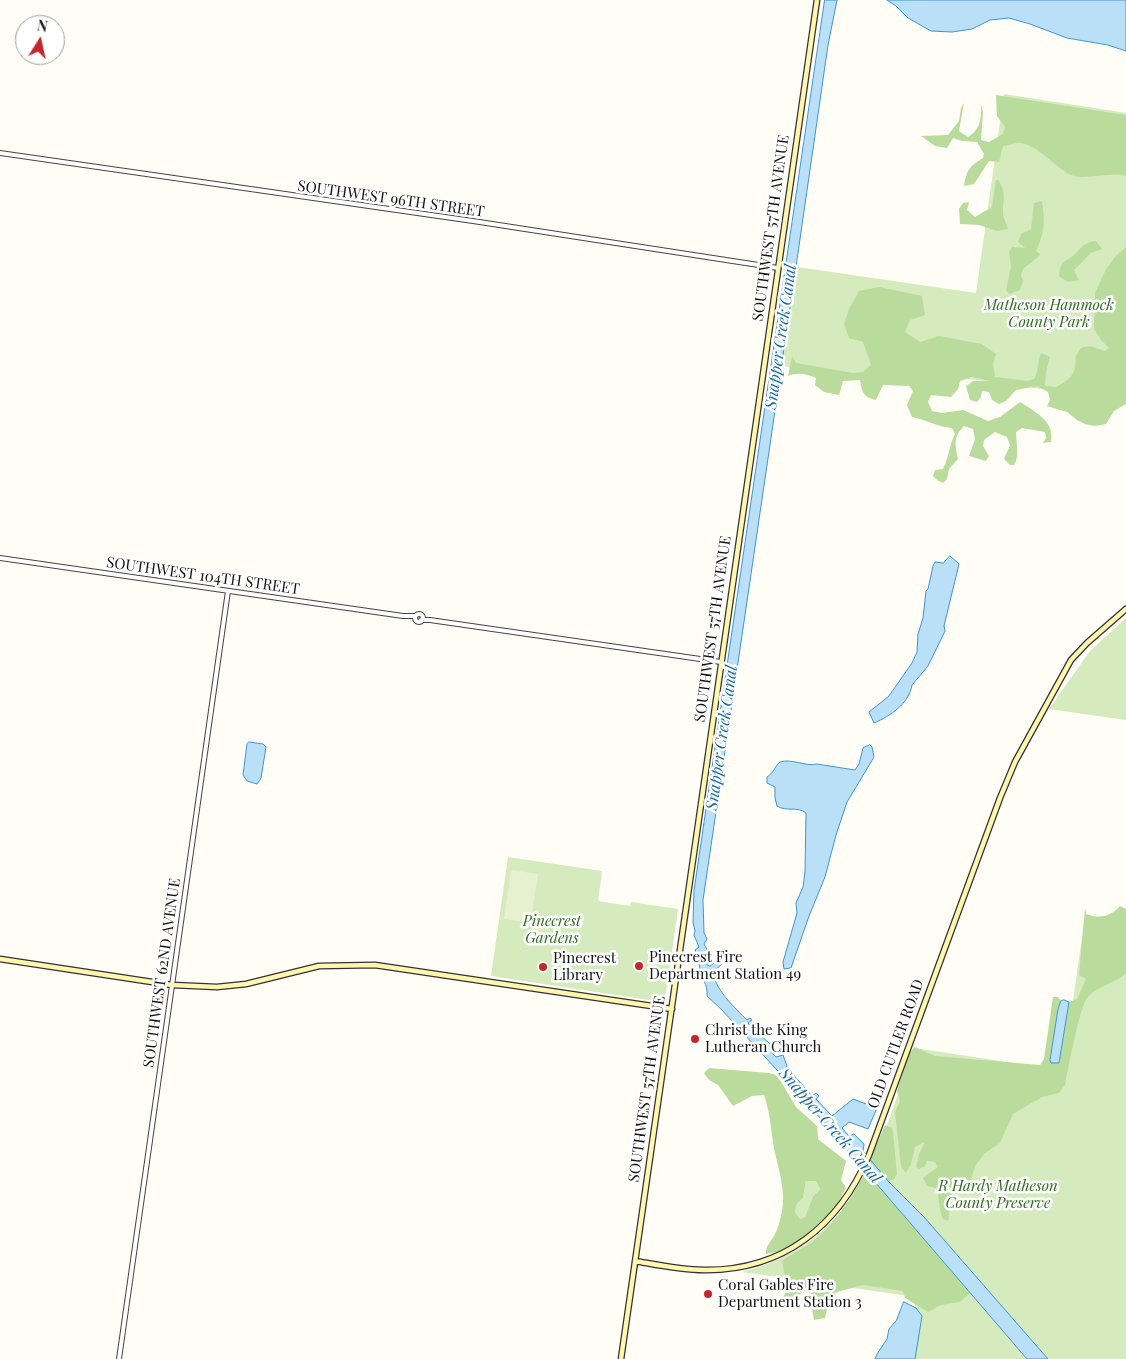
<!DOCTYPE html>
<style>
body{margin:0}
#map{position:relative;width:1126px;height:1359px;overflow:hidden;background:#fffdf5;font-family:"Playfair Display",serif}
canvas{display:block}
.north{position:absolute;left:15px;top:15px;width:50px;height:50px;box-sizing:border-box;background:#fff;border:1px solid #a0a0a0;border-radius:50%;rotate:10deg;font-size:14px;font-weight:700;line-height:20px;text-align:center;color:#111}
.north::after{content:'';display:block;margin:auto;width:18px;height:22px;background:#c4262e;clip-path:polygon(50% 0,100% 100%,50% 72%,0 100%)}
</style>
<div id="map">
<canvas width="1126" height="1359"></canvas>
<div class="north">N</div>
</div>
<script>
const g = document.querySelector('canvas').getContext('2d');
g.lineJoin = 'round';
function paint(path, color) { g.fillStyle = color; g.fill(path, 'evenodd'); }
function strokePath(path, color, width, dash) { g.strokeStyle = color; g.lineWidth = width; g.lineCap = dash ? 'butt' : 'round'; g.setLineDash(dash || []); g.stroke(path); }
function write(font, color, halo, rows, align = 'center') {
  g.font = font + ' "Playfair Display",serif'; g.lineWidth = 5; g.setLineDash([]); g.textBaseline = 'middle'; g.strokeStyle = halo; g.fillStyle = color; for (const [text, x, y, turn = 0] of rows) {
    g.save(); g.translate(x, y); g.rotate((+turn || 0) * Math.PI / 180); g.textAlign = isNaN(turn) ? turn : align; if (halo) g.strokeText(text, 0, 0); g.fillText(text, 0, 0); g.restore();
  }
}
paint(new Path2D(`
 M1004 94 1126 113V401L935 374 906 385 782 366 797 267 976 293Z
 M1126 618V720L1049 709 1090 651Z
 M508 857 602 871 598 901 630 906 631 902 678 909 665 999 662 1002 491 976Z
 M1085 917 1126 923V1359H906L916 1297 742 1272C860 1242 878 1148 914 1048L1027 1065H1042L1059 1063 1069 1002 1073 1001Z
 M806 1181H816L820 1189 813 1196 805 1217 800 1219 795 1212 797 1204 803 1198Z`), '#d5ebbd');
paint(new Path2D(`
 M996 95 1126 115V176C1110 171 1086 181 1071 175 1057 169 1034 141 1018 143 1013 143 1008 146 1003 146L999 162 989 161 974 184 964 186C967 169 969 167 983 158L984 154 977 142 962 141 953 138 947 148 935 146 921 136 948 135 959 121 961 108 964 103 959 131 968 137C981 129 981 119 981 105L983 112 981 140 989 142 1003 134 1005 127 997 116Z
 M996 180H998C1007 193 1003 199 1003 213 1003 218 1007 224 1008 229L997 231 979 225 960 224 959 209 963 203 969 202 967 210 975 217 992 207Z
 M1042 201C1045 222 1045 232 1036 251L1040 254 1038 257 1023 269 1021 275 1023 281 1020 290 1009 294 1006 290 1011 267 1009 252 1012 247 1025 248 1018 242 1021 234 1031 229 1034 203Z
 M1096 241 1102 249 1091 253 1074 270 1079 280 1068 282 1059 276C1061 257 1065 264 1075 254 1083 246 1084 243 1096 241Z
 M1126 247V404L1114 411 1106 424 1095 426 1085 424 1077 420 1067 412 1047 406 1050 400 1048 392 1037 386 1016 390 1006 401 999 404 992 400 989 392 982 391 981 397 977 402 970 400 966 386 973 381H990L972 377 960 381 958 389 951 397 931 395 928 402 932 411 942 413 963 410 988 421 1000 417 1020 402C1035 412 1055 421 1051 442L1043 443 1046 438 1045 432 1022 428 1016 432C1016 443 1020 456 1014 465H1010L1004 459 1010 445 1007 437 995 432 984 440 983 446 989 456 986 461 969 456 975 439 973 429 964 426C953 437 955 444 958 459L949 469 947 479 943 483 937 480 933 476 935 470 943 469C949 458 949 445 955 434L952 428C937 427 927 420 912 417L907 405 913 391 909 386 883 385 876 400C864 397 862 393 860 380L843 381 839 395 824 392 815 385 816 378C807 374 797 372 788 376L792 356 796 363 853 373 863 372 871 365 863 342 849 338 844 324 849 309 859 291 879 287 922 296 925 315 910 320 905 332 920 342 939 336 982 344 996 354 993 364 995 377 1028 381 1034 379C1039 370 1037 362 1041 353L1050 357 1046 372 1045 386 1056 387C1062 384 1072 378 1074 371 1078 360 1072 359 1081 348L1090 346 1105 351 1109 348 1101 340 1094 329 1095 293 1106 269 1115 257Z
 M1120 906 1126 909V973C1115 984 1098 985 1087 998 1080 1006 1068 1070 1065 1085L1059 1093 1042 1097 1013 1114 1000 1143 984 1154 975 1166 968 1190 952 1194 948 1221 943 1219C938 1208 940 1198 936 1188L927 1186 923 1178 938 1167 935 1162 927 1161 925 1166 919 1169 916 1167 919 1154 925 1142 915 1147 911 1164 906 1173 901 1167 895 1112 900 1101 897 1091 909 1053 915 1047 935 1056 1040 1065 1044 1059 1053 997H1058L1061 1001 1058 1009 1059 1063 1069 1002 1077 999 1086 979 1079 975 1085 908 1086 914C1099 919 1110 917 1120 906Z
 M709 1068 769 1073 777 1075 796 1107 817 1126 818 1139 846 1161 841 1180 846 1188C842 1194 839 1203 834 1208 819 1225 789 1252 766 1254 765 1246 772 1241 775 1234 779 1227 780 1219 782 1212 786 1189 778 1169 774 1148 771 1130 770 1112 764 1095L752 1096 733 1106 718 1085 709 1080 704 1073ZM806 1181H816L820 1189 813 1196 805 1217 800 1219 795 1212 797 1204 803 1198Z
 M885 1125 892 1128 893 1132 897 1174 894 1179 888 1181 870 1160Z
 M866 1172 970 1293 960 1302 941 1305 928 1312 905 1298 903 1291 863 1285 837 1292 833 1295 829 1301 825 1318 814 1320 812 1309 813 1295 804 1291 792 1300 783 1299 787 1287 782 1261C791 1254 802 1249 812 1242 835 1223 851 1198 866 1172Z`), '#b9dc9c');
paint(new Path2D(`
 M511 870 538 874 530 923 504 919Z`), '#e6f2cf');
const water = new Path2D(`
 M825 0H837L828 45C787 331 745 615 703 900L704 933 707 939 704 944 708 951 707 965 710 966 719 959 722 964 714 971C712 987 736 1009 747 1020L750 1018 752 1020 748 1023 752 1028 756 1024 760 1028 757 1032 770 1044 772 1053 776 1057 783 1055 787 1066 785 1070 791 1072 812 1096 816 1093 819 1096 816 1099 832 1116 853 1099 877 1108 868 1129 849 1122 842 1128 849 1136 854 1134 864 1144 863 1151 888 1181 924 1217 1048 1359H1027L808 1104 722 1010 707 996C708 987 704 982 701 974 699 966 699 958 695 950L699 947 694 935 695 931 693 922 694 891Z
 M887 0H1126V51L1108 45 1067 38 1030 24 1009 18 990 20 972 29 952 32 931 31 908 18 896 6Z
 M950 556 959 564 944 626 945 631 928 666 912 685C909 704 890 716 874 723L869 712 889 696 912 663 917 652 918 634 923 618 926 591 928 589 933 566 935 562 943 563Z
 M249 742 263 744 266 747 261 778 257 784 247 781 243 775 247 744Z
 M870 745 872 747 874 757 847 802 836 835 825 877 809 916 791 968 784 969 783 962 797 913 796 903 803 887 805 872 806 813C798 806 786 812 777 806L775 798V787L767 783V777C774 773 776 764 780 762 792 758 805 767 817 764L855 770 859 764 863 748Z
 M1064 1000 1069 1002 1059 1063H1051L1050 1060 1058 1009 1061 1001Z
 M904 1302 916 1308 922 1316 915 1359H875L877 1354 887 1339 889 1329 896 1321Z`);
paint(water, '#b9e0f7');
strokePath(water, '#3f96cf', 1);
const tertiary = new Path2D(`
 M0 153 473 221 778 268
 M0 558 403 616H415
 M415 618a4 4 0 1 1 8 0a4 4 0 1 1-8 0Z
 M421 620H430L721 662
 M119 1359 228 591`);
const secondary = new Path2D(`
 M0 959 172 985 217 987 246 984 319 966 375 965 672 1009
 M635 1261C658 1265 681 1270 704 1270 783 1271 839 1226 869 1155L1000 798 1015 762 1071 660 1087 643 1126 609
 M621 1359 817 0`);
strokePath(tertiary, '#444', 6);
strokePath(secondary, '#333', 7);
strokePath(tertiary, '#fff', 4);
strokePath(secondary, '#fff6b0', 4.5);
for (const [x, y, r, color] of [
 [639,966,5,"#c4262e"],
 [543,967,5,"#c4262e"],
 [695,1039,5,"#c4262e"],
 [708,1294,5,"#c4262e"]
]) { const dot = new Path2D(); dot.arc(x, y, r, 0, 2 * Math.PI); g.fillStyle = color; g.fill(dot); strokePath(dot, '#fff', 2); }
write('15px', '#111', '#fff', [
 ["SOUTHWEST 96TH STREET",391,199,8],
 ["SOUTHWEST 57TH AVENUE",771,228,-82],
 ["SOUTHWEST 104TH STREET",203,576,8],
 ["SOUTHWEST 57TH AVENUE",713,629,-82],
 ["SOUTHWEST 62ND AVENUE",162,973,-82],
 ["OLD CUTLER ROAD",896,1044,-70],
 ["SOUTHWEST 57TH AVENUE",647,1089,-82]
]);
write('italic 15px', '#2f6b1f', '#fff', [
 ["Matheson Hammock",1049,305],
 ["County Park",1049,322],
 ["Pinecrest",552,921],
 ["Gardens",552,938],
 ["R Hardy Matheson",998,1186],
 ["County Preserve",998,1203]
]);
write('15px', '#111', '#fff', [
 ["Pinecrest Fire",649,957],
 ["Department Station 49",649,974],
 ["Pinecrest",553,958],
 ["Library",553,975],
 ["Christ the King",705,1030],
 ["Lutheran Church",705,1047],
 ["Coral Gables Fire",718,1285],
 ["Department Station 3",718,1302]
], 'left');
write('italic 16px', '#1768a6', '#fff', [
 ["Snapper Creek Canal",781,337,-82],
 ["Snapper Creek Canal",722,738,-82],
 ["Snapper Creek Canal",830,1126,49]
]);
</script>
